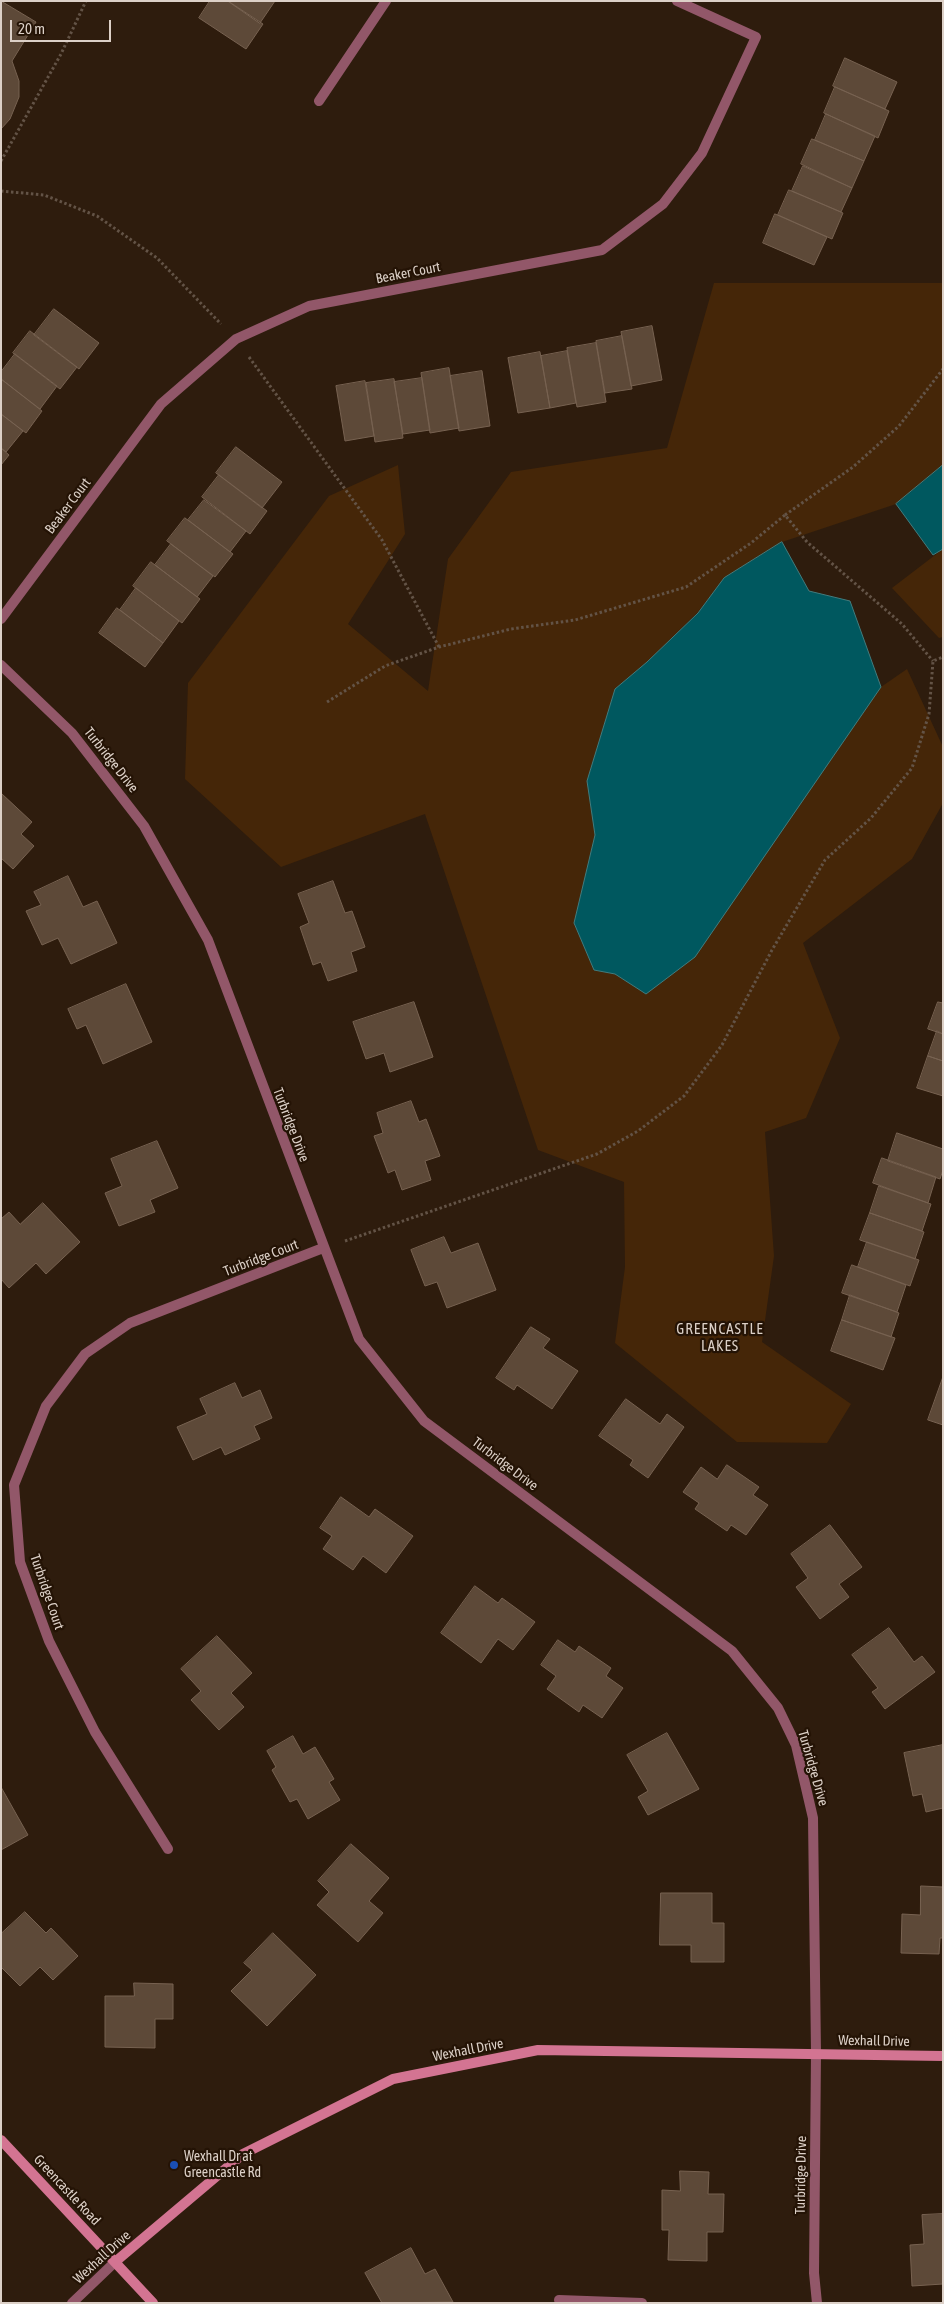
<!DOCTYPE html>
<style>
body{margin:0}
#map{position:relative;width:944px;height:2304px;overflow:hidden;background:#2e1c0d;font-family:"Asap Condensed",sans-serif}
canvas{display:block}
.frame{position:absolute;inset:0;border:2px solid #dcd0c7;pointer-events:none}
.scale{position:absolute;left:10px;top:20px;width:101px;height:22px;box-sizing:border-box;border:2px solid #dcd0c7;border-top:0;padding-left:6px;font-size:15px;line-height:18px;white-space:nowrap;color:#dcd0c7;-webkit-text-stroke:4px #241305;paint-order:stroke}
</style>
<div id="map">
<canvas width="944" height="2304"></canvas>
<div class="frame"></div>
<div class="scale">20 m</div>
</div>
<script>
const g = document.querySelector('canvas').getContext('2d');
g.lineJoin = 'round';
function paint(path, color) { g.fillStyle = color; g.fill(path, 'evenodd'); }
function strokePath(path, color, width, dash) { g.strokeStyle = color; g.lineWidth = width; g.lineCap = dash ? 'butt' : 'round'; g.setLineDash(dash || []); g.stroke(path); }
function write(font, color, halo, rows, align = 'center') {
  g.font = font + ' "Asap Condensed",sans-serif'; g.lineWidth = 4.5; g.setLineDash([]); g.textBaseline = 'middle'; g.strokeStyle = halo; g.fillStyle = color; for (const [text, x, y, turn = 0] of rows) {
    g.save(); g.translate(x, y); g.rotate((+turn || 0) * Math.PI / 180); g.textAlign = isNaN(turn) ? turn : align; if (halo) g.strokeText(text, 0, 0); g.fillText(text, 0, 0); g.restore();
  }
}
paint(new Path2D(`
 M714 283H943V465L896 504 782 542 724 578 698 612 647 662 615 689 587 781 595 835 574 924 594 970 615 974 646 994 818 776 881 687 907 669 943 747V803L912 859 803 943 840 1038 806 1118 765 1132 774 1256 762 1342 851 1404 827 1443 737 1442 615 1343 625 1267 624 1182 538 1150 425 814 281 867 185 779 188 683 329 496 398 465 405 534 348 624 428 691 448 559 511 472 667 448Z
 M943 549V637L939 638 892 588Z`), '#452608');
const water = new Path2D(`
 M943 465V549L933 555 896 504Z
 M782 542 809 591 850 601 881 687 695 957 646 994 615 974 594 970 574 923 595 835 587 781 615 689 647 662 698 613 724 578Z`);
paint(water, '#00585f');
strokePath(water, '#427c7e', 1);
const building = new Path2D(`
 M1 1 36 22 12 61 19 81V97L10 119 1 129Z
 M210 1H228L263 24 246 49 199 18Z
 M228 1H275L260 23Z
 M845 58 897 82 885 109 833 86Z
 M835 87 889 111 878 138 824 113Z
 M826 114 875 136 864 161 815 140Z
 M812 139 864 161 852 188 801 164Z
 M803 166 852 188 841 212 792 191Z
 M789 190 843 213 832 239 778 215Z
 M775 214 827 237 814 265 763 243Z
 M54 309 99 343 79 369 34 335Z
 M652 326 662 380 631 386 621 332Z
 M30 331 77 367 60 389 13 353Z
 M622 336 632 389 605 393 596 341Z
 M596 343 606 402 577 407 567 348Z
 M567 351 576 403 550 408 541 356Z
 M540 352 550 408 518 413 508 358Z
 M15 354 57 386 40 409 1 379V372Z
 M449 368 459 428 430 433 421 373Z
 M482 371 490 426 459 431 450 376Z
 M422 378 430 430 403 434 394 382Z
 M1 379 42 411 26 433 1 414Z
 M394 379 403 438 375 442 366 383Z
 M365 381 374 436 345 441 336 386Z
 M1 414 23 431 6 452 1 448Z
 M236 447 282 482 262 508 216 473Z
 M1 448 9 455 1 465Z
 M219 475 267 511 250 534 202 497Z
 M204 500 246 531 230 552 188 520Z
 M185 518 233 554 215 577 167 541Z
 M171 544 213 576 197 597 155 565Z
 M151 562 200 599 182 623 133 586Z
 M136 588 179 621 163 643 120 610Z
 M117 608 163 643 145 667 99 633Z
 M2 794 32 822 21 834 34 846 13 869 1 858Z
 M68 876 83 907 97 901 117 943 71 964 58 938 42 945 26 911 41 905 34 892Z
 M333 881 345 913 352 911 365 947 351 952 357 971 328 981 321 962 313 965 300 927 309 923 298 894Z
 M126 984 152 1042 103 1064 86 1025 77 1029 68 1009Z
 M414 1002 433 1057 390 1072 384 1053 366 1059 353 1022Z
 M938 1002 943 1003V1034L928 1029Z
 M937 1031 943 1034V1061L928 1056Z
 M928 1056 943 1061V1096L917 1088Z
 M411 1101 419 1122 426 1119 440 1156 425 1161 431 1180 402 1190 395 1170 388 1173 374 1136 383 1133 377 1113Z
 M897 1133 943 1149V1170L940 1179 888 1161Z
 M157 1141 178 1188 150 1200 155 1212 119 1226 105 1193 122 1186 111 1159Z
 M882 1158 936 1177 928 1203 873 1183Z
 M879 1186 931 1204 922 1231 870 1213Z
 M43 1203 80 1242 46 1274 36 1263 9 1288 1 1279V1219L9 1212 20 1224Z
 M870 1213 924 1232 915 1259 860 1240Z
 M444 1237 451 1253 478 1243 496 1290 447 1308 437 1282 425 1286 411 1250Z
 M867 1242 919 1260 910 1286 858 1267Z
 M852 1265 906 1285 897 1312 842 1293Z
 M850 1295 899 1313 891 1337 842 1320Z
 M842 1320 895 1338 883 1370 831 1351Z
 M531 1327 550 1339 543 1348 578 1371 552 1409 517 1385 514 1390 496 1378Z
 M943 1377V1425L928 1420Z
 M235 1383 242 1398 260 1390 272 1418 254 1426 260 1439 225 1455 221 1447 193 1460 177 1427 207 1414 200 1399Z
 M626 1399 660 1424 667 1414 684 1427 648 1478 630 1465 633 1460 599 1436Z
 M727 1465 759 1487 753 1495 768 1505 746 1535 731 1525 727 1531 695 1509 699 1503 683 1492 701 1467 717 1479Z
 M341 1497 369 1517 375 1509 413 1536 386 1573 363 1556 353 1570 323 1549 332 1536 320 1528Z
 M830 1525 862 1567 839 1584 849 1597 820 1619 796 1587 808 1578 791 1554Z
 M475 1586 498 1603 502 1598 535 1622 513 1650 498 1639 481 1663 441 1633Z
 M889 1628 914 1662 922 1656 935 1672 885 1709 872 1692 878 1688 852 1655Z
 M217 1636 252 1673 231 1693 244 1707 219 1730 191 1700 201 1691 181 1669Z
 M558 1640 575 1652 579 1646 611 1668 606 1676 623 1688 602 1718 583 1705 579 1712 547 1689 556 1676 541 1665Z
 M667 1733 699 1789 648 1815 638 1797 648 1791 627 1755Z
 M293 1736 303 1754 315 1747 334 1779 329 1782 340 1800 308 1819 297 1799 290 1802 272 1770 276 1767 267 1751Z
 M943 1745V1808L926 1812 922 1794 913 1796 904 1753Z
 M1 1787 28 1835 1 1850Z
 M351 1844 389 1878 369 1901 383 1913 358 1942 317 1905 329 1892 318 1881Z
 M921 1886 943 1887V1938H940L939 1954 901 1953 902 1914 920 1915Z
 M661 1893H712V1923H724V1962H691V1945H660Z
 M25 1912 46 1933 51 1928 78 1956 53 1980 40 1967 20 1986 1 1967V1934Z
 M273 1933 316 1975 267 2026 231 1991 252 1970 244 1963Z
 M134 1983 173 1984V2019H155V2048L105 2047V1996H134Z
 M680 2171 709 2172 708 2194H724L723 2232H707V2261L668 2260 669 2230H662V2190L680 2191Z
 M943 2214V2284L912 2286 910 2245 924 2244 922 2215Z
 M411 2248 425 2274 435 2269 453 2302 382 2303 365 2273Z`);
paint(building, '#5d4938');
strokePath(building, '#776251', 1);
strokePath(new Path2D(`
 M1 161 61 54 86 1
 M1 191 44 195 97 216 157 258 221 324
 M249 357 382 540 439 647
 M785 515 853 467 899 426 943 369
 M327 702 385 666 439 647 511 629 575 620 686 587 751 543 785 515 807 542 902 624 933 661
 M345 1241 597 1154 638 1131 684 1096 722 1045 772 950 825 860 871 818 912 768 929 714 933 661 943 657`), '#635346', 3, [2.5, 2.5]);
strokePath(new Path2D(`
 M559 2300 642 2303`), '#925769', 10);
strokePath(new Path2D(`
 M319 101 386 1
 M1 619 161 404 236 339 309 306 602 250 663 204 702 153 756 37 677 1
 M1 665 72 733 144 826 208 940 359 1339 424 1421 732 1651 778 1708 796 1745 813 1818 816 2053 814 2273 817 2303
 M168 1849 95 1732 49 1641 20 1562 14 1485 46 1406 85 1354 130 1323 323 1248
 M72 2303 115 2262`), '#925769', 10);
strokePath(new Path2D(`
 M1 2140 153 2303
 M115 2262 243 2154 393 2079 538 2050 943 2056`), '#d37492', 10);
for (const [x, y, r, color] of [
 [174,2165,5,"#1a4fb4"]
]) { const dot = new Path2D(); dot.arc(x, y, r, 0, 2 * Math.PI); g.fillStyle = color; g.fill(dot); strokePath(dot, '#241305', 2); }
write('14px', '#dcd0c7', '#241305', [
 ["Beaker Court",408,273,-11],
 ["Beaker Court",68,506,-53],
 ["Turbridge Drive",111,760,52],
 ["Turbridge Drive",291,1125,69],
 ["Turbridge Court",261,1258,-21],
 ["Turbridge Drive",505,1464,37],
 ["Turbridge Court",47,1592,71],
 ["Turbridge Drive",813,1768,74],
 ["Wexhall Drive",874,2041,1],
 ["Wexhall Drive",468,2050,-11],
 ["Turbridge Drive",801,2175,-89],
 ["Greencastle Road",67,2190,47],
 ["Wexhall Drive",102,2257,-42]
]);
write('14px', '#dcd0c7', '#241305', [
 ["Wexhall Dr at",184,2157],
 ["Greencastle Rd",184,2173]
], 'left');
g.letterSpacing = '1px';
write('15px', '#dcd0c7', '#241305', [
 ["GREENCASTLE",720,1329],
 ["LAKES",720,1346]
]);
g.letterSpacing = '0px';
</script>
